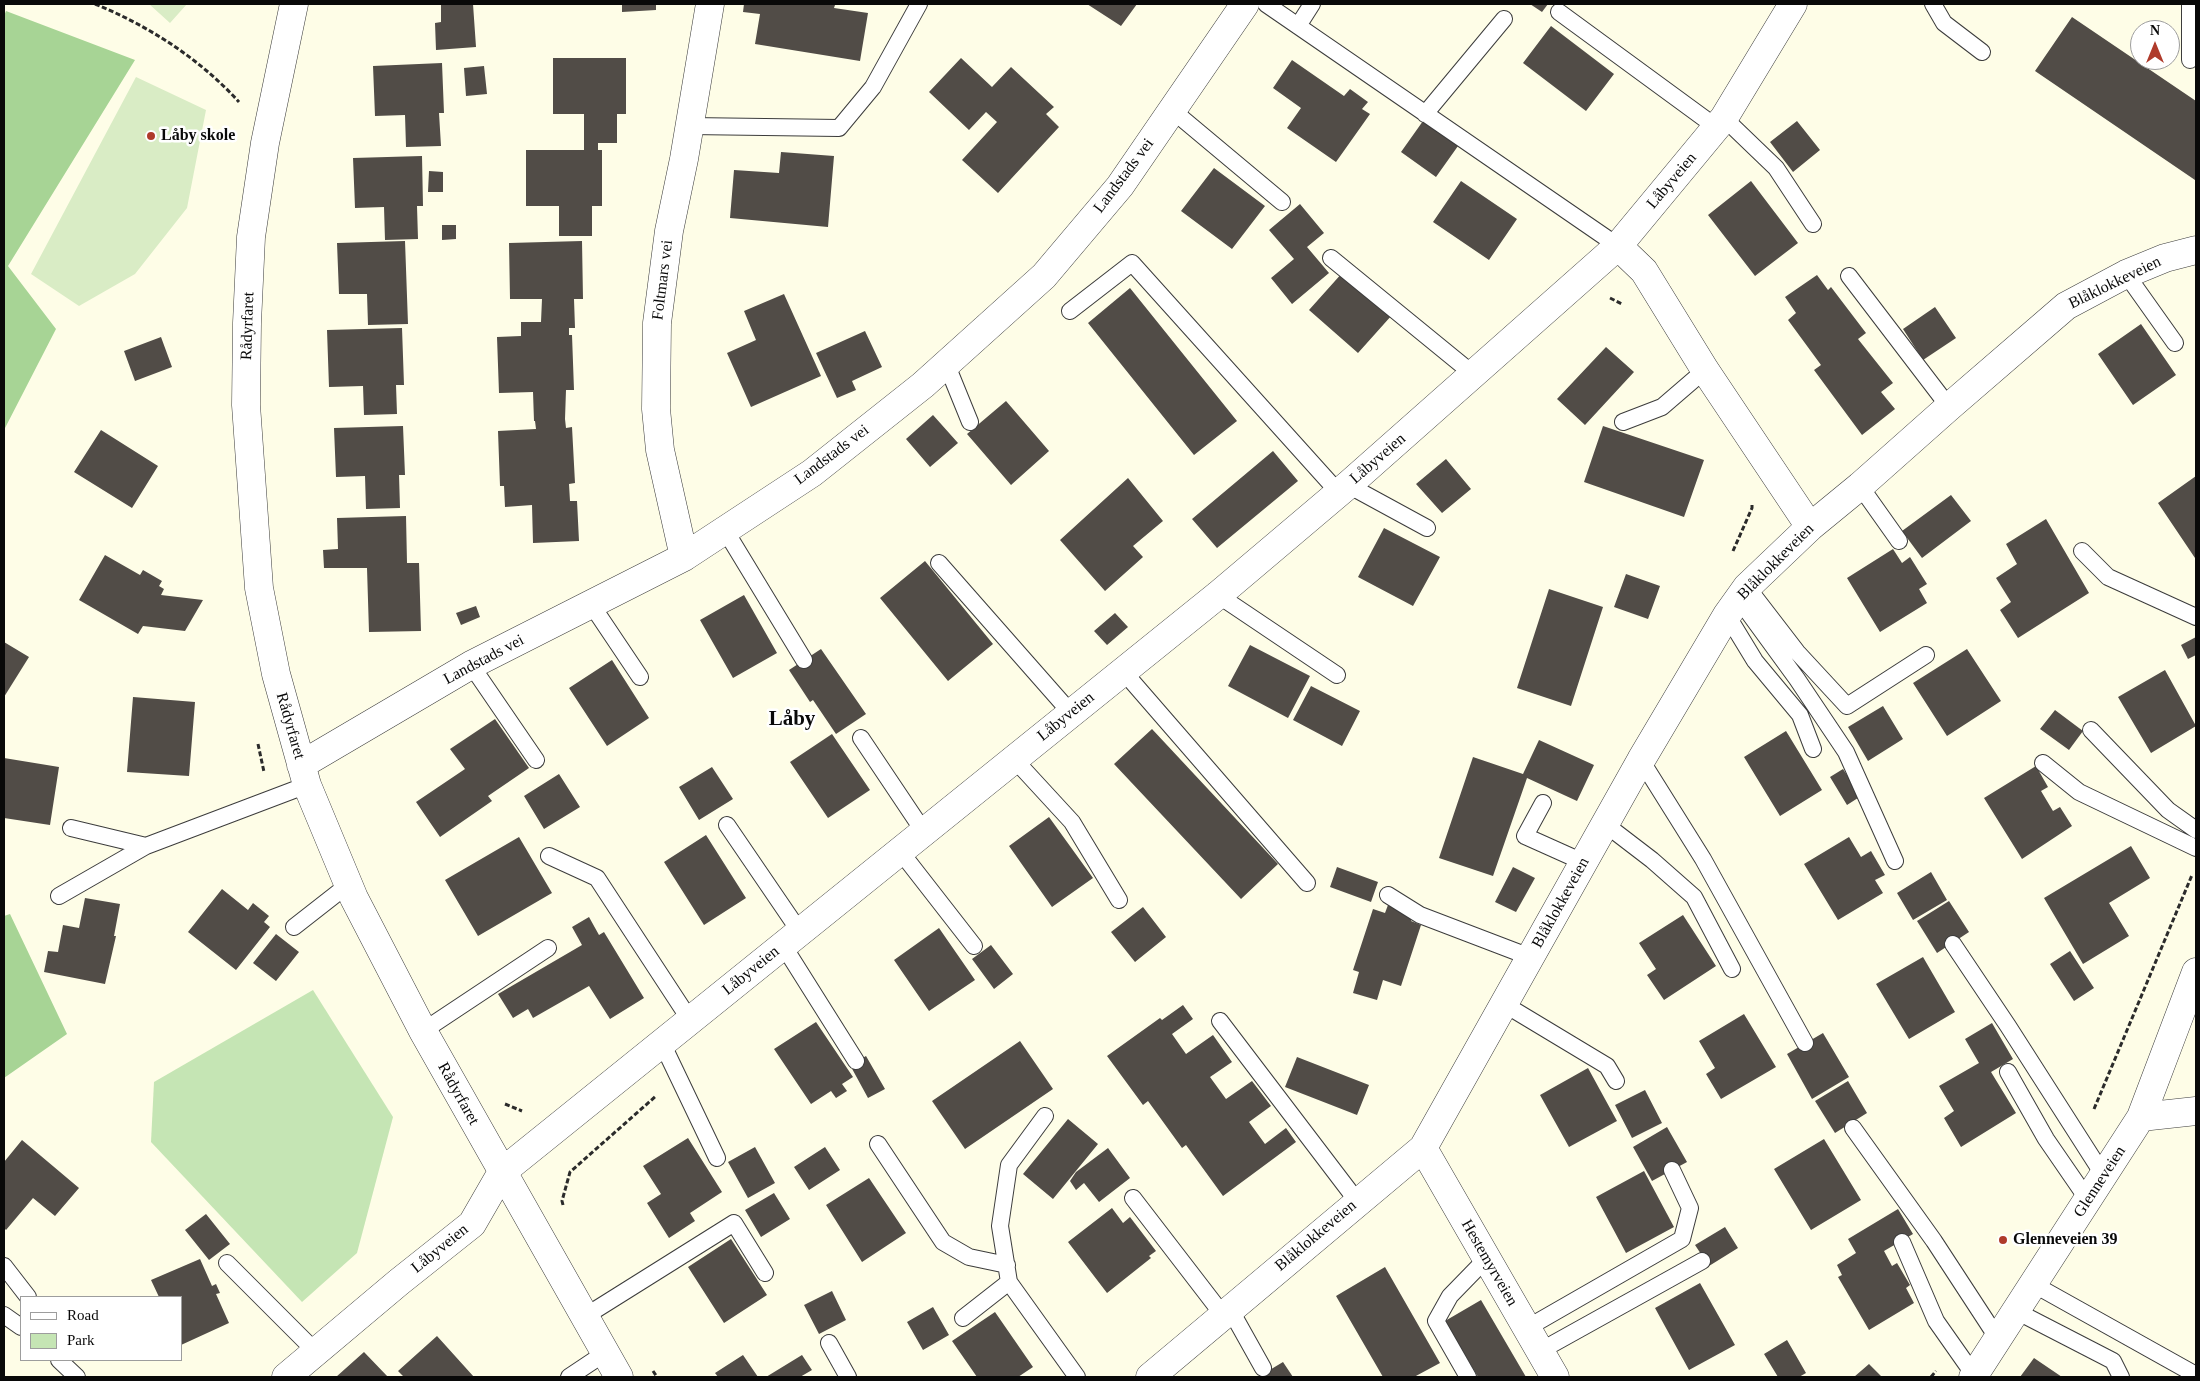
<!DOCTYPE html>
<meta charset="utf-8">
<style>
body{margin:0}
#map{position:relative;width:2200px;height:1381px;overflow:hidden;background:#fefde7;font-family:"Times New Roman",serif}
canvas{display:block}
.frame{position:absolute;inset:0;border:5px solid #090909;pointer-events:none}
.legend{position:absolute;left:20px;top:1296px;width:162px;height:65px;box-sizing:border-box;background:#fff;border:1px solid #9d9d9d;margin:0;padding:6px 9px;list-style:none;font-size:15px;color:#090909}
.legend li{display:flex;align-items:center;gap:10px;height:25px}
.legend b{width:25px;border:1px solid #9d9d9d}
.north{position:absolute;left:2130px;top:20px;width:50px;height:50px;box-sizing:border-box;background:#fff;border:1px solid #9d9d9d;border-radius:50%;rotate:0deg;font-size:14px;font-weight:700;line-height:20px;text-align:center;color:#090909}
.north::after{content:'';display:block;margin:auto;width:18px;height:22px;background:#af3b2b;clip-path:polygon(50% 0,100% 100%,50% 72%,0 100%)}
</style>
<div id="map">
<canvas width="2200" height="1381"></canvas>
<div class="frame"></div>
<ul class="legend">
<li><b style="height:6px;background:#fff"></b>Road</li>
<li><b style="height:14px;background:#c5e5b4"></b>Park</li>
</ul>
<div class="north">N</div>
</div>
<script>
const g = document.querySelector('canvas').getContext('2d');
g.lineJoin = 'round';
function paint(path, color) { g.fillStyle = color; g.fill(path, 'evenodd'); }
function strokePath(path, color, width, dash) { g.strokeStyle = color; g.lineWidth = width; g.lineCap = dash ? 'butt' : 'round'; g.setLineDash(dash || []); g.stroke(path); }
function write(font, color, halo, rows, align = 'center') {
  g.font = font + ' "Times New Roman",serif'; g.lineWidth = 5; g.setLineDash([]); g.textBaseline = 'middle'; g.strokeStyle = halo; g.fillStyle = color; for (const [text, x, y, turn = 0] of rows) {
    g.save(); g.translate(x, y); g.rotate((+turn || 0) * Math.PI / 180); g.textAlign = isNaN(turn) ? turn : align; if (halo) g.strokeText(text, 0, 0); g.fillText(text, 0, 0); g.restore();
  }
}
paint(new Path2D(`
 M313 990 393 1117 357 1253 302 1302 151 1142 154 1082Z`), '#c5e5b4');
paint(new Path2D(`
 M6 11 135 60 8 266 56 329 4 430V16Z
 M10 914 67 1034 4 1078V916Z`), '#a7d495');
paint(new Path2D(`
 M149 4H187L170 23Z
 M136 77 206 110 187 208 135 274 79 306 31 274Z`), '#d9ecc5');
paint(new Path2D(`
 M441 4H473L476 47 436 50 435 23 441 22Z
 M622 4H656V10L622 12Z
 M744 4H830L835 5 834 8 868 13 860 61 755 44 760 14 743 12Z
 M1087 4H1137L1121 26Z
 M1530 4H1548L1542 12Z
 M2072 17 2196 101 2195 180 2035 71Z
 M1551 26 1614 74 1586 111 1523 63Z
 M553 58H626V114H617V143H598V150H602V206H592V236H559V206H526V150H584V114H553Z
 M961 58 992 87 1011 67 1054 107 1046 114 1059 127 998 193 962 160 997 122 986 112 969 130 929 92Z
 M1292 60 1344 96 1350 89 1368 102 1362 109 1370 114 1336 162 1287 128 1301 108 1273 88Z
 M442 63 444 113H439L441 146 406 147 405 115 375 116 373 66Z
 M484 66 487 94 466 96 464 68Z
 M1423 121 1458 146 1436 177 1401 152Z
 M1797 121 1820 150 1793 172 1770 142Z
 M781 152 834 156 828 227 730 218 734 170 779 173Z
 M422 156 423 206H417L418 239 385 240 384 207 355 208 353 158Z
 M1214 168 1265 206 1232 249 1181 211Z
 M429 171 443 172V192H428Z
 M1461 181 1517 219 1489 260 1433 222Z
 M1751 181 1798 243 1755 276 1708 215Z
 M1300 204 1324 233 1307 247 1329 273 1292 304 1271 278 1294 259 1269 230Z
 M442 225H456V239L442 240Z
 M405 241 408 324 368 325 367 294H339L337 243Z
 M582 241 583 299H574L575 328H569V335H572L574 390H566L565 419 566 428 572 427 575 483 569 484 570 501H577L579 541 533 543 532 505 505 507 504 486H500L498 431 536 429 535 421H534L533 392 499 393 497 337 521 336V322H541L542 299H510L509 243Z
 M1343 272 1392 315 1358 353 1309 310Z
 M1817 275 1828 290 1831 287 1866 333 1858 339 1893 383 1881 392 1895 409 1862 435 1814 370 1821 365 1788 320 1796 313 1785 297Z
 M1130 288 1237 421 1194 455 1088 323Z
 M784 294 821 376 751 407 727 353 756 340 744 311Z
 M1935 307 1956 338 1923 360 1903 329Z
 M2141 324 2176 375 2133 405 2098 354Z
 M402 328 404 385H396L397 414 364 415 363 386 329 387 327 330Z
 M865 331 882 367 852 381 856 390 837 398 816 353Z
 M161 337 172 367 135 381 124 351Z
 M1606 347 1634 372 1585 425 1557 399Z
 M1006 401 1049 451 1011 485 967 434Z
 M933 415 958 443 930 467 906 439Z
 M403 426 405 475H399L400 508 366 509 365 476 336 477 334 428Z
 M1603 426 1704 460 1684 517 1584 482Z
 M101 430 158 466 132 508 74 472Z
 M1273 451 1298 481 1217 548 1192 519Z
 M1446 459 1471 489 1442 513 1416 484Z
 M2196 476V557L2195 558 2158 503Z
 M1128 478 1163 521 1133 546 1143 557 1105 591 1060 540Z
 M1951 495 1971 521 1922 558 1902 531Z
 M406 516 407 563H419L421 631 369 632 367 568H324L323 550 338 549 337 518Z
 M2046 519 2089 593 2018 638 2000 610 2011 602 1996 578 2017 564 2006 544Z
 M1384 528 1440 557 1413 606 1358 577Z
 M1893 549 1902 563 1910 557 1927 584 1919 589 1927 603 1880 632 1847 578Z
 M105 555 140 575 143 570 162 581 159 586 164 589 161 595 203 600 185 631 143 626 138 634 79 600Z
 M925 561 993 644 948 681 880 598Z
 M1626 574 1660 586 1648 619 1614 607Z
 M1549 589 1603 607 1571 706 1517 688Z
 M744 595 777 653 733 678 700 620Z
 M476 606 480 617 461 625 456 613Z
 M1115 613 1128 627 1107 645 1094 631Z
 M2196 637V655L2188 659 2181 645Z
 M4 642 29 657 4 697Z
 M1250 645 1310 676 1288 718 1228 686Z
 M821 649 866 714 836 734 813 700 810 702 789 670Z
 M1967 649 2001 701 1947 736 1913 683Z
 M612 660 649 718 607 746 569 688Z
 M2165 670 2196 726 2151 753 2118 697Z
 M1311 686 1360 711 1342 746 1293 720Z
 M133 697 195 702 189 776 127 772Z
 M1883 706 1903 739 1868 761 1848 727Z
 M2055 710 2083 731 2069 750 2040 729Z
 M495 719 529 768 488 796 492 801 440 837 416 802 465 769 450 749Z
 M1152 729 1278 864 1241 899 1114 764Z
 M1786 731 1822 790 1780 816 1744 757Z
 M832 734 870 790 828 818 790 762Z
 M1539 740 1594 765 1577 801 1527 778 1493 876 1439 858 1473 757 1523 774Z
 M4 758 59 767 50 825 4 818Z
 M2036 766 2048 787 2041 791 2053 811 2060 807 2072 826 2022 859 1984 798Z
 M712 767 733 799 699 820 679 787Z
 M1843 769 1861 796 1847 805 1830 777Z
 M559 774 580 807 544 829 524 796Z
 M1049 817 1093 878 1052 907 1009 846Z
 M706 835 746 898 704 925 664 862Z
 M519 837 552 893 478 936 445 880Z
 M1849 837 1861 857 1871 851 1885 875 1875 880 1883 893 1838 920 1804 864Z
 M2131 846 2150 878 2109 903 2129 936 2083 964 2044 898Z
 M1337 867 1378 882 1371 902 1330 887Z
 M1513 867 1535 878 1516 912 1495 902Z
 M1931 872 1947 900 1913 920 1897 893Z
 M222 889 248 910 253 903 269 916 264 922 270 927 236 970 188 932Z
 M85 898 120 904 114 936H116L105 984 44 972 48 951 58 952 63 925 79 928Z
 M1949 901 1969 932 1937 953 1917 921Z
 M1388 905 1413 913 1411 921 1421 925 1401 986 1383 980 1377 1000 1353 993 1359 972 1353 970 1373 909 1385 913Z
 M1143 907 1166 937 1135 962 1111 932Z
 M1683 915 1716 966 1664 1000 1647 975 1656 969 1639 943Z
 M589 917 599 935 604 932 644 998 610 1019 589 986 533 1018 528 1009 513 1018 498 994 582 945 572 927Z
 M939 928 975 980 929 1011 894 960Z
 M276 934 299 952 276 981 253 963Z
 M991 945 1013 974 994 989 972 959Z
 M2070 951 2094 988 2074 1001 2050 964Z
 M1923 957 1955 1012 1909 1039 1876 984Z
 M1183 1005 1193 1019 1172 1034 1186 1054 1213 1035 1232 1062 1210 1077 1226 1099 1252 1081 1271 1106 1249 1122 1265 1144 1286 1128 1296 1142 1223 1196 1186 1145 1182 1148 1148 1101 1143 1105 1107 1056 1160 1018 1162 1020Z
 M1744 1014 1776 1067 1721 1099 1706 1074 1715 1068 1699 1041Z
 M816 1022 853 1077 842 1084 847 1091 836 1098 831 1091 811 1104 774 1049Z
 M1992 1023 2013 1059 1991 1072 2016 1113 1961 1147 1944 1118 1954 1111 1939 1086 1979 1063 1965 1039Z
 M1823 1033 1849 1077 1812 1099 1787 1054Z
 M1020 1041 1053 1089 965 1149 932 1101Z
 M866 1056 885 1089 868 1098 850 1065Z
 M1297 1057 1369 1085 1357 1115 1285 1087Z
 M1588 1068 1617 1121 1569 1147 1540 1095Z
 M1848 1081 1867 1113 1835 1133 1815 1101Z
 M1645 1090 1662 1123 1632 1138 1615 1105Z
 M1068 1119 1098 1144 1053 1199 1023 1174Z
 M1667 1127 1687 1162 1652 1181 1633 1147Z
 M688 1138 722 1192 690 1213 695 1221 669 1238 647 1203 661 1194 643 1166Z
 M1824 1139 1861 1200 1811 1230 1774 1169Z
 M22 1140 79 1188 55 1216 33 1198 6 1230 4 1228V1162Z
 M755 1147 775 1183 748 1198 728 1162Z
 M825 1147 840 1170 809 1190 794 1167Z
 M1108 1148 1130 1178 1099 1202 1084 1183 1076 1190 1070 1181 1076 1172Z
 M1644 1171 1674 1227 1626 1253 1596 1197Z
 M869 1178 906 1233 862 1262 826 1205Z
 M774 1193 790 1219 761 1237 745 1210Z
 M1112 1208 1123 1223 1130 1217 1156 1251 1149 1256 1151 1258 1107 1293 1068 1242Z
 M1898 1209 1913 1234 1884 1251 1892 1266 1897 1263 1910 1285 1906 1288 1914 1303 1869 1330 1838 1277 1842 1275 1837 1265 1856 1253 1848 1239Z
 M206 1214 230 1244 209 1260 185 1230Z
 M1725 1227 1738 1248 1709 1266 1695 1245Z
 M731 1239 767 1295 724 1323 688 1267Z
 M200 1259 212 1286 216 1284 220 1293 216 1294 229 1323 181 1345V1297H159L151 1280Z
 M1385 1267 1440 1363 1414 1377H1383L1336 1296Z
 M1700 1283 1735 1345 1689 1370 1655 1308Z
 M832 1291 846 1320 819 1334 804 1305Z
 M1481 1300 1526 1377H1478L1445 1321Z
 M933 1307 949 1335 923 1350 907 1322Z
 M995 1312 1033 1367 1018 1377H977L952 1341Z
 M437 1336 474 1377H404L398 1371Z
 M1787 1340 1806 1373 1799 1377H1778L1764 1354Z
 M364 1352 388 1377H336Z
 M743 1355 758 1377H718L715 1373Z
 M802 1355 812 1370 800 1377H766Z
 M2034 1358 2062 1377H2020Z
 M1283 1362 1293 1377H1258Z
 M1869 1364 1882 1377H1854Z`), '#514c47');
const service = new Path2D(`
 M1266 4 1618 246
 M1933 4 1944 23 1982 52
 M1559 12 1716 127
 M1298 26 1312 4
 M2190 60V4
 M1172 110 1282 202
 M1425 114 1504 19
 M1724 118 1776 168 1813 224
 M690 126 839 128 873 87 919 4
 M1331 258 1473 374
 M2126 274 2175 343
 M1849 276 1949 407
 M1070 311 1132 263 1339 493
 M946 363 970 422
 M1623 422 1662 407 1705 370
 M1348 485 1427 528
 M1860 486 1899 541
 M725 530 804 660
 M2082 551 2108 577 2196 617
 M939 563 1071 713
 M1747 587 1797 652 1847 706 1926 655
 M1218 595 1337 675
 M1738 598 1797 679 1846 752 1895 861
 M591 604 640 677
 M1727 615 1755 661 1800 715 1813 749
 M471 665 536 760
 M1123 671 1307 883
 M2091 730 2168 810 2196 830
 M861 738 924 832
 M1014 759 1072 822 1119 900
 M1641 760 1703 859 1805 1043
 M2043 763 2079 792 2196 848
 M1543 803 1525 836 1583 862
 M1605 824 1652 860 1694 897 1732 969
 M727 825 800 932
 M71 828 146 846
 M900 851 974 946
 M549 856 597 878 690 1020
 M1388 895 1420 915 1530 957
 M59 896 146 846 307 785
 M294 927 349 884
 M1953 944 2008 1026 2104 1176
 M783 945 856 1061
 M1504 1004 1607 1066 1616 1081
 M1220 1021 1357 1201
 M423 1031 548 948
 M662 1043 717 1158
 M2008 1072 2046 1139 2088 1200
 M1045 1116 1009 1165 1000 1226 1009 1282 1077 1377
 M1853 1128 1934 1241 1998 1339
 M878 1144 943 1242 969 1257 1007 1265
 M1133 1198 1223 1315
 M1902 1242 1936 1321 1974 1375
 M227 1263 316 1352
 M4 1266 28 1297
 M2033 1284 2196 1375
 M1230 1309 1263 1368
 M2016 1311 2113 1361 2121 1377
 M4 1315 21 1327
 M584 1317 734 1223 765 1273
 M963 1318 1009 1282
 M1527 1328 1682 1239 1690 1208 1672 1170
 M829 1343 848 1377
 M1540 1351 1702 1261
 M59 1360 77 1377
 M569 1377 605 1353
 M1468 1377 1436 1321 1450 1296 1487 1258`);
const minor = new Path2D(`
 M294 4 265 143 251 237 247 323 246 405 259 588 276 674 307 785 354 898 423 1031 619 1377
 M1618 246 1644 271 1705 370 1810 527
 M684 557 660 450 656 409 657 323 669 231 684 159 710 4
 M301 765 471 665 684 557 812 473 923 385 1044 276 1120 186 1245 4
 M2141 1117 2196 1111
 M1423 1148 1555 1377
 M286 1377 399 1282 472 1224 502 1172 1218 595 1348 485 1618 246 1724 118 1793 4
 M1150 1377 1423 1148 1641 760 1727 615 1747 587 1810 527 1860 486 1949 407 2066 306 2126 274 2165 258 2196 250
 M1973 1377 2141 1117 2196 972`);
strokePath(service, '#3c3c3c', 18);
strokePath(minor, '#3c3c3c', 29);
strokePath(new Path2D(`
 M95 4C149 26 200 59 239 102
 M1610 298 1622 304
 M1733 551 1752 508V504
 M258 744 264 772
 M505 1104 522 1111
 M2094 1109 2192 875
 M563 1205 562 1201 570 1172 656 1096
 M653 1371 657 1377
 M1931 1377 1936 1371`), '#2b2b2b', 3, [5, 2.5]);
strokePath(service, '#fff', 16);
strokePath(minor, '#fff', 28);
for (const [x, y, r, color] of [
 [151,136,5,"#af3b2b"],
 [2003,1240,5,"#af3b2b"]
]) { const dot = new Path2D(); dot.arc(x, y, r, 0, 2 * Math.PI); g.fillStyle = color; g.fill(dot); strokePath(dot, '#fff', 2); }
write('bold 16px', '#090909', '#fff', [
 ["Låby skole",161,136],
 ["Glenneveien 39",2013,1240]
], 'left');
write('16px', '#090909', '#fff', [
 ["Landstads vei",1124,176,-53],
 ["Låbyveien",1672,181,-50],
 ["Foltmars vei",663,280,-83],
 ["Blåklokkeveien",2115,283,-26],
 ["Rådyrfaret",248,326,-88],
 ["Landstads vei",832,455,-37],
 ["Låbyveien",1378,459,-41],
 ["Blåklokkeveien",1776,562,-45],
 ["Landstads vei",484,660,-28],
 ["Låbyveien",1066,717,-39],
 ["Rådyrfaret",290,726,74],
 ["Blåklokkeveien",1561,903,-61],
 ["Låbyveien",751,971,-39],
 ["Rådyrfaret",458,1094,61],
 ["Glenneveien",2100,1182,-57],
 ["Blåklokkeveien",1316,1236,-40],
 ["Låbyveien",440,1249,-39],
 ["Hestemyrveien",1489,1263,60]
]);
write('bold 21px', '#090909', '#fff', [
 ["Låby",792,720]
]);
</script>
